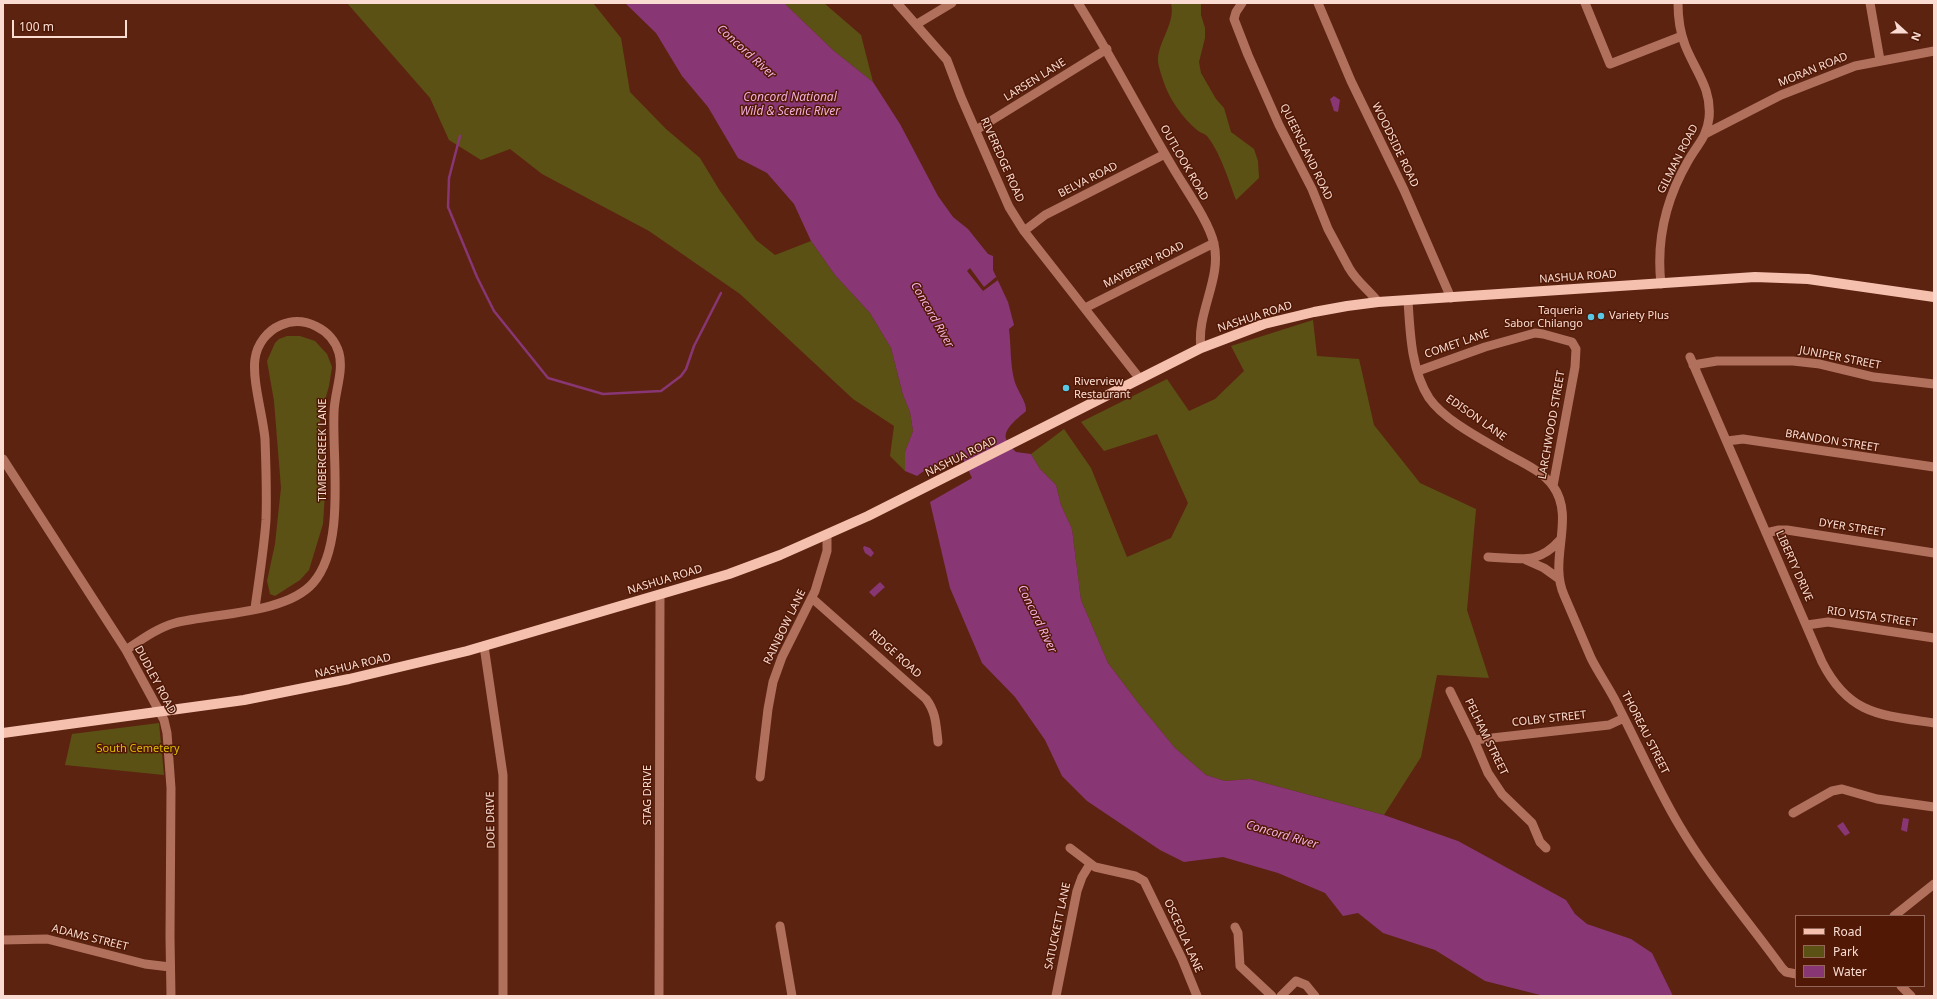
<!DOCTYPE html>
<style>
body{margin:0}
#map{position:relative;width:1937px;height:999px;overflow:hidden;background:#5c2311;font-family:"Noto Sans",sans-serif}
canvas{display:block}
.frame{position:absolute;inset:0;border:4px solid #fadcd3;pointer-events:none}
.legend{position:absolute;left:1795px;top:915px;width:130px;height:72px;box-sizing:border-box;background:#501805;border:1px solid #946657;margin:0;padding:5px 7px;list-style:none;font-size:12px;color:#fadcd3}
.legend li{display:flex;align-items:center;gap:8px;height:20px}
.legend b{width:20px;border:1px solid #946657}
.north{position:absolute;left:1885px;top:12px;width:40px;height:40px;-webkit-text-stroke:3px #501805;paint-order:stroke;rotate:111deg;font-size:11px;font-weight:700;line-height:16px;text-align:center;color:#fadcd3}
.north::after{content:'';display:block;margin:auto;width:14px;height:18px;background:#fadcd3;clip-path:polygon(50% 0,100% 100%,50% 72%,0 100%)}
.scale{position:absolute;left:12px;top:20px;width:115px;height:18px;box-sizing:border-box;border:2px solid #fadcd3;border-top:0;padding-left:5px;font-size:12px;line-height:14px;white-space:nowrap;color:#fadcd3;-webkit-text-stroke:3px #501805;paint-order:stroke}
</style>
<div id="map">
<canvas width="1937" height="999"></canvas>
<div class="frame"></div>
<ul class="legend">
<li><b style="height:5px;background:#f6c0af"></b>Road</li>
<li><b style="height:11px;background:#5c5115"></b>Park</li>
<li><b style="height:11px;background:#883674"></b>Water</li>
</ul>
<div class="north">N</div>
<div class="scale">100 m</div>
</div>
<script>
const g = document.querySelector('canvas').getContext('2d');
g.lineJoin = 'round';
function paint(path, color) { g.fillStyle = color; g.fill(path, 'evenodd'); }
function strokePath(path, color, width, dash) { g.strokeStyle = color; g.lineWidth = width; g.lineCap = dash ? 'butt' : 'round'; g.setLineDash(dash || []); g.stroke(path); }
function write(font, color, halo, rows, align = 'center') {
  g.font = font + ' "Noto Sans",sans-serif'; g.lineWidth = 3; g.setLineDash([]); g.textBaseline = 'middle'; g.strokeStyle = halo; g.fillStyle = color; for (const [text, x, y, turn = 0] of rows) {
    g.save(); g.translate(x, y); g.rotate((+turn || 0) * Math.PI / 180); g.textAlign = isNaN(turn) ? turn : align; if (halo) g.strokeText(text, 0, 0); g.fillText(text, 0, 0); g.restore();
  }
}
paint(new Path2D(`
 M347 3H593L621 38 630 92 666 129 700 158 720 191 756 240 775 255 811 241 835 275 870 313 891 348 903 395 910 412 913 431 905 452V471L890 456 894 426 853 399 740 294 649 231 542 174 510 149 481 160 449 140 430 98Z
 M784 3H824L861 35 873 82 834 51Z
 M1171 3H1201V15L1205 28V38L1199 62 1201 73 1216 99 1224 108 1231 132 1254 149 1258 161 1259 178 1236 200C1229 181 1220 152 1207 136 1204 133 1200 133 1197 130 1182 117 1169 99 1163 80 1161 74 1159 68 1158 62 1157 42 1176 24 1171 3Z
 M1313 320 1317 356 1359 359 1374 425 1420 483 1476 509 1467 610 1489 678 1437 675 1421 757 1384 815 1250 779 1225 781 1206 775 1175 748 1139 704 1108 663 1081 600 1072 529 1061 505 1056 485 1040 469 1031 454 1064 429 1091 468 1127 557 1171 538 1188 503 1157 434 1104 451 1081 422 1167 379 1189 411 1215 399 1244 371 1231 346Z
 M287 336H300L315 341 327 354 332 367 329 386 320 418 322 479 325 493 323 524 309 570 300 580 275 596 270 594 267 581 275 544 281 488 274 401 267 361 275 343 279 339Z
 M159 723 164 775 65 765 72 734Z`), '#5c5115');
paint(new Path2D(`
 M625 3H784L834 51 873 82 900 124 938 196 953 217 968 229 988 254 993 256V270L1008 302 1014 325 1009 329C1011 345 1010 363 1014 379 1016 389 1027 402 1026 411 1020 417 1003 428 1006 439 1008 444 1013 449 1016 452L1031 454 1040 469 1056 485 1061 505 1072 529 1081 600 1108 663 1139 704 1175 748 1206 775 1225 781 1250 779 1384 815 1458 841 1566 900 1575 914 1587 924 1631 939 1652 953 1673 996H1544L1485 981 1435 950 1383 933 1358 913 1343 916 1325 893 1278 873 1223 857 1184 862 1160 850 1087 801 1062 776 1045 740 1015 697 982 663 950 588 930 502 972 478 963 459 959 455 928 468 917 476 905 471V452L913 431 910 412 903 395 891 348 870 313 835 275 811 241 794 204 767 173 738 158 708 107 682 76 656 33Z
 M1334 96 1340 100 1338 112 1334 111 1330 99Z
 M864 546 870 548 874 553 871 557 865 553 863 548Z
 M880 582 885 587 874 597 869 592Z
 M1903 818 1909 819 1907 832 1901 830Z
 M1843 822 1850 833 1845 836 1837 826Z`), '#883674');
paint(new Path2D(`
 M970 268 984 287 996 277 998 280 983 291 967 271Z`), '#5c2311');
strokePath(new Path2D(`
 M460 136 449 178 448 207 477 277 494 311 548 378 603 394 661 391 681 376 686 369 694 346 721 293`), '#883674', 2.5);
strokePath(new Path2D(`
 M897 3 947 60 961 97 1009 207 1024 231 1140 379
 M1078 3C1111 56 1140 112 1172 166 1184 187 1209 221 1214 244 1222 279 1196 313 1201 348
 M1242 3 1236 12 1234 19 1248 55 1279 125 1312 189 1328 229 1349 268C1357 282 1369 290 1378 302
 M1318 3 1351 81 1404 190 1451 298
 M1585 3 1610 64 1682 36
 M1870 3 1880 60
 M917 24 952 3
 M976 130 1107 49
 M1707 133 1781 95 1855 66 1934 51
 M1024 231 1045 215 1165 154
 M1661 284C1656 240 1666 199 1688 161 1697 145 1707 137 1709 118 1712 88 1695 71 1685 45 1680 32 1678 16 1678 3
 M1408 300C1410 332 1411 370 1429 398 1445 421 1483 440 1507 454 1523 463 1542 471 1553 486 1576 518 1548 559 1564 595 1573 616 1582 637 1591 658 1600 676 1612 692 1620 710 1640 749 1657 788 1679 825 1709 876 1748 921 1782 968L1786 972 1796 974
 M1085 308 1214 243
 M1690 357 1822 662C1849 715 1880 715 1934 723
 M1693 365 1717 361H1793L1820 364 1874 377 1934 384
 M1418 371 1485 347 1535 333 1543 334 1572 342 1576 349 1575 367 1553 486
 M1727 441 1743 439 1934 467
 M3 459 126 650 164 720 167 733 171 788 170 937 171 996
 M1766 533 1779 530H1787L1934 553
 M1488 557C1519 558 1537 566 1560 540
 M1526 560 1544 568 1558 578
 M813 599 926 699C936 712 936 725 938 742
 M1807 625 1828 622 1934 638
 M484 646 503 775V996
 M126 650C141 640 157 628 175 623 214 613 286 614 313 583 346 545 332 460 334 413 334 394 344 372 339 353 332 329 304 315 281 325 267 331 257 344 255 359 252 380 263 416 265 439 266 466 267 493 266 520 264 549 259 579 255 608
 M1450 691 1474 740 1488 773 1502 794 1532 823 1540 842 1546 848
 M1474 740 1609 725 1624 718
 M760 777 768 709 773 682 782 657 815 591 827 551V535
 M1793 813 1832 791 1842 789 1877 799 1934 807
 M1070 848 1095 867 1135 876 1144 881 1182 959 1197 996
 M1894 916 1934 884
 M780 926 792 996
 M1235 927 1238 933 1240 966 1272 996
 M3 940 47 939 145 964 170 967
 M1901 986 1911 996
 M659 996 660 595
 M1056 996 1077 891 1082 877 1090 864
 M1281 996 1296 981 1306 985 1315 996`), '#b0705c', 9);
strokePath(new Path2D(`
 M3 733 244 700 349 679 467 651 729 574 780 555 868 516 1201 348 1264 324 1314 312 1347 306 1378 302 1755 277 1808 279 1934 297`), '#f6c0af', 10);
for (const [x, y, r, color] of [
 [1601,316,4,"#59c8e5"],
 [1591,317,4,"#59c8e5"],
 [1066,388,4,"#59c8e5"]
]) { const dot = new Path2D(); dot.arc(x, y, r, 0, 2 * Math.PI); g.fillStyle = color; g.fill(dot); strokePath(dot, '#501805', 1.5); }
write('11px', '#fadcd3', '#501805', [
 ["MORAN ROAD",1813,70,-22],
 ["LARSEN LANE",1035,80,-32],
 ["WOODSIDE ROAD",1395,145,64],
 ["QUEENSLAND ROAD",1306,152,64],
 ["GILMAN ROAD",1678,159,-63],
 ["RIVEREDGE ROAD",1002,160,66],
 ["OUTLOOK ROAD",1184,163,60],
 ["BELVA ROAD",1088,180,-27],
 ["MAYBERRY ROAD",1144,265,-27],
 ["NASHUA ROAD",1578,277,-4],
 ["NASHUA ROAD",1255,317,-18],
 ["COMET LANE",1457,344,-19],
 ["JUNIPER STREET",1840,358,11],
 ["EDISON LANE",1476,418,35],
 ["LARCHWOOD STREET",1552,425,-80],
 ["BRANDON STREET",1832,441,9],
 ["TIMBERCREEK LANE",323,450,-90],
 ["NASHUA ROAD",961,457,-26],
 ["DYER STREET",1852,528,9],
 ["LIBERTY DRIVE",1794,566,66],
 ["NASHUA ROAD",665,580,-17],
 ["RIO VISTA STREET",1872,617,8],
 ["RAINBOW LANE",785,627,-64],
 ["RIDGE ROAD",895,654,42],
 ["NASHUA ROAD",353,666,-13],
 ["DUDLEY ROAD",155,680,62],
 ["COLBY STREET",1549,719,-6],
 ["THOREAU STREET",1645,733,63],
 ["PELHAM STREET",1486,737,64],
 ["STAG DRIVE",648,795,-90],
 ["DOE DRIVE",491,820,-91],
 ["SATUCKETT LANE",1058,926,-78],
 ["OSCEOLA LANE",1183,936,66],
 ["ADAMS STREET",90,938,14]
]);
write('11px', '#fadcd3', '#501805', [
 ["Taqueria",1583,311,"right"],
 ["Sabor Chilango",1583,324,"right"],
 ["Variety Plus",1609,316],
 ["Riverview",1074,382],
 ["Restaurant",1074,395]
], 'left');
write('11px', '#dbbe01', '#501805', [
 ["South Cemetery",138,749]
]);
write('italic 12px', '#f3afdf', '#501805', [
 ["Concord River",746,52,42],
 ["Concord National",790,98],
 ["Wild & Scenic River",790,112],
 ["Concord River",932,315,60],
 ["Concord River",1037,619,64],
 ["Concord River",1282,835,16]
]);
</script>
